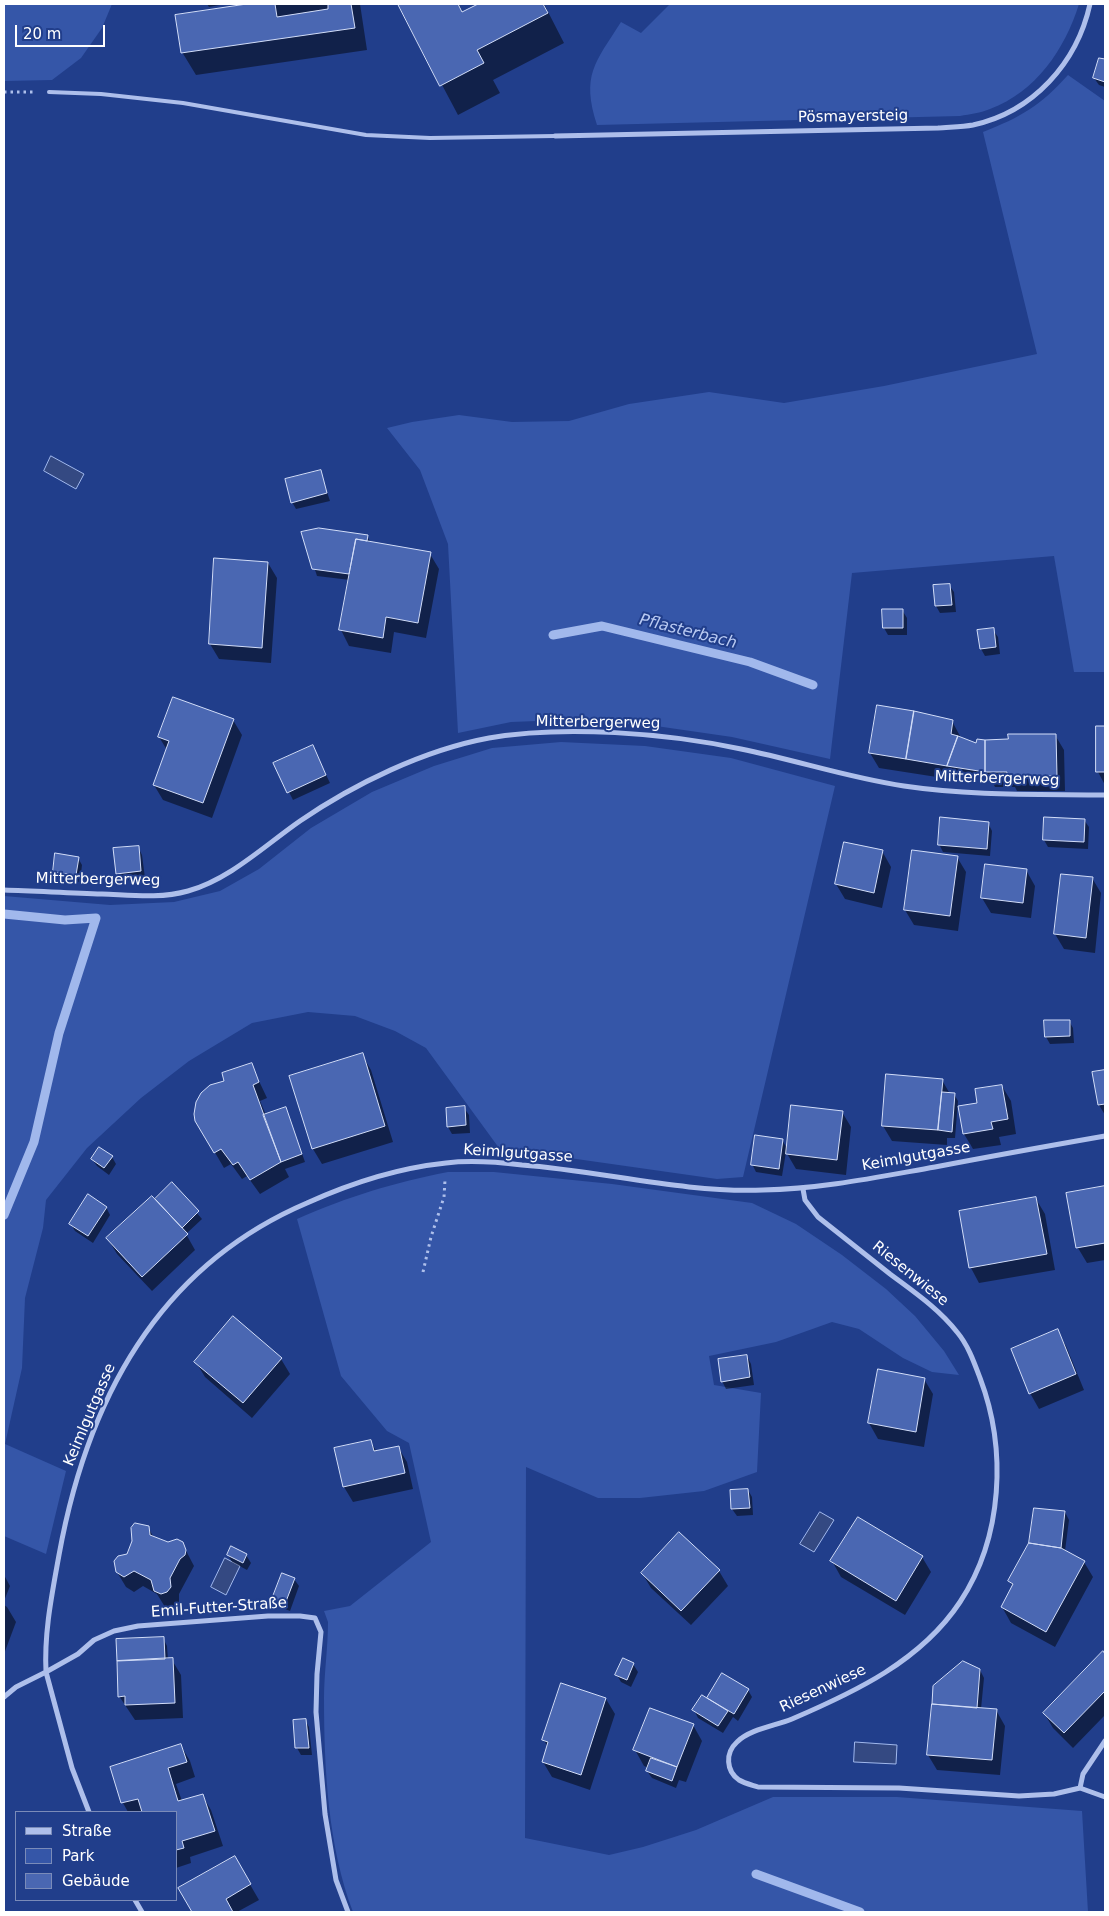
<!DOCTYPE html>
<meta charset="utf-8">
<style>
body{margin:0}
#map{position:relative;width:1109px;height:1916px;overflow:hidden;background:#213e8b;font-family:"DejaVu Sans",sans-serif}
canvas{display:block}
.frame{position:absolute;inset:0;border:5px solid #fff;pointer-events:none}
.legend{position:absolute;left:15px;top:1811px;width:162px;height:90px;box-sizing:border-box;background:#213e8b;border:1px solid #7a8bb9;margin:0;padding:6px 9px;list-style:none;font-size:15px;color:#fff}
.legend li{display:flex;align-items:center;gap:10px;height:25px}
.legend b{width:25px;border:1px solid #7a8bb9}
.scale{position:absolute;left:15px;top:25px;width:90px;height:22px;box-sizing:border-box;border:2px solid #fff;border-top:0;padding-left:6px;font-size:15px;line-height:18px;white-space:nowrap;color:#fff;-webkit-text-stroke:4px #213e8b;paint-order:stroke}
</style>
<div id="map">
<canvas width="1109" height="1916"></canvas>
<div class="frame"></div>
<ul class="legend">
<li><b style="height:6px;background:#aebfeb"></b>Straße</li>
<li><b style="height:14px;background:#3556a8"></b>Park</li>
<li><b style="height:14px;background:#4a67b2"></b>Gebäude</li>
</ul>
<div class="scale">20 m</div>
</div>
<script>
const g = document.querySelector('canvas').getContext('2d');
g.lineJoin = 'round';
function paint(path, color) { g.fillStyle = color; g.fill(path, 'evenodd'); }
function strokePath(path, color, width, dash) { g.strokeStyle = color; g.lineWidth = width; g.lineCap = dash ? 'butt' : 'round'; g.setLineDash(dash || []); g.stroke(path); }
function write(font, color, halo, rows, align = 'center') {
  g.font = font + ' "DejaVu Sans",sans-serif'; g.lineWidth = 4; g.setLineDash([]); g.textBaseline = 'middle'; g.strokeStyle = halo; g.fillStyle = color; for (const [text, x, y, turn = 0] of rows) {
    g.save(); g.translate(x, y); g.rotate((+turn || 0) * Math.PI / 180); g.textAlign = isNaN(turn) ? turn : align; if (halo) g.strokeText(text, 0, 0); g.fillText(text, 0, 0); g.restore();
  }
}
paint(new Path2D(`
 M4 4H112L102 28 81 58 52 80 4 81Z
 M670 4H1079C1065 49 1036 92 990 109 981 113 970 114 960 116L597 125C581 75 595 63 621 22L641 33Z
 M1068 75 1105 101V672H1074L1054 556 852 573 830 759 732 737 656 726 563 720 511 722 458 733 448 544 420 470 387 428 412 422 459 415 512 422 569 421 629 404 709 392 784 403 884 386 1037 354 983 132C1021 117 1040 106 1068 75Z
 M561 742 645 746 731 758 835 786 743 1177 717 1179 499 1148 426 1048 395 1031 355 1016 308 1012 252 1023 189 1061 141 1098 87 1148 46 1200 43 1228 25 1298 22 1368 5 1444 66 1471 46 1554 4 1536V896L110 905 174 902 220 891 259 869 311 828 372 792 434 766 492 748Z
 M448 1172H494L612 1184 752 1203 796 1224 842 1255 886 1289 915 1316 944 1351 959 1375 932 1372 903 1358 859 1329 832 1322 776 1342 709 1356 714 1385 761 1393 757 1472 704 1491 640 1498H598L526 1467 525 1838 609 1855 643 1847 696 1830 773 1797H897L1082 1811 1088 1912H353C328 1846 324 1769 324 1698 324 1673 328 1648 328 1622L324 1611 350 1606 431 1542 409 1443 387 1431 341 1376 297 1219C350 1196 392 1183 448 1172Z`), '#3556a8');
const water = new Path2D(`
 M51 456 84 474 76 489 44 471Z
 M820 1512 834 1520 814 1552 800 1544Z
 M225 1558 240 1566 226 1595 211 1587Z
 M855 1742 897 1745 896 1764 854 1762Z`);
paint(water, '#344982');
strokePath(water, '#a1b8ec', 1);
paint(new Path2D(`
 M207 4H225L209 7Z
 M248 4H360L367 50 196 75 182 52Z
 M399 4H459L463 13 481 4H544L564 43 493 80 500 93 458 115Z
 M1100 59 1105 61V87L1099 85 1094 78Z
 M320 471 330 501 296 509 292 502Z
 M303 533 367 536 371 543 430 554 439 569 426 638 394 632 391 653 349 646 341 630 350 580 317 576Z
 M268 563 277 578 271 663 219 659 210 644Z
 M949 585 954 592 956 612 940 613 936 606Z
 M902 610 907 618V635H888L884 628 883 611Z
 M993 630 998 637 1000 654 985 656 981 649Z
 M233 720 242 735 212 818 163 800 154 785 167 750 159 737Z
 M952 721 961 738 977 745 985 741 1055 735 1064 750 1065 791H1017L1015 787H995L991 779 958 774 956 780 879 768 870 753Z
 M1097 727H1105V785L1098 772Z
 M316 754 330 783 293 800 275 764Z
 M1084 820 1089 827 1088 849 1048 847 1044 840Z
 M988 823 992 831 990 856 943 852 939 844Z
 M138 847 142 855 145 878 122 881 117 873Z
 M882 851 891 867 882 908 845 899 836 884Z
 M957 857 966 872 958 931 914 925 905 910Z
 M78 858 82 865 80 882 58 879 54 871Z
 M1026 870 1035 886 1031 918 991 913 982 898Z
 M1092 878 1101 893 1095 953 1064 949 1055 934Z
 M1069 1021 1073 1028 1074 1043 1050 1044 1046 1037Z
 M362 1055 371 1070 393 1142 322 1164 313 1149Z
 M251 1064 267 1098 260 1101 266 1115 286 1109 305 1162 285 1169 289 1177 260 1194 247 1176 242 1179 231 1164 224 1168 196 1120 225 1081Z
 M1105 1071V1115L1099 1105 1093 1073Z
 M942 1080 950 1094H954L958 1101 955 1138H947V1145L892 1141 883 1126Z
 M1002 1086 1011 1101 1016 1134 999 1137 1001 1145 973 1149 964 1134 959 1107 979 1104Z
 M464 1108 469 1115 470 1133 452 1134 448 1127Z
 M842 1112 851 1127 846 1175 796 1169 786 1152 782 1176 756 1172 752 1164 782 1140 788 1150Z
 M112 1157 116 1164 109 1175 97 1166 92 1159Z
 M172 1184 202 1219 186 1234 195 1250 152 1291 117 1254 108 1239Z
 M1105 1187V1260L1087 1263 1078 1248 1068 1194Z
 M1036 1199 1045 1214 1055 1270 979 1283 971 1268 960 1212Z
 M106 1207 110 1215 93 1243 75 1231 71 1224Z
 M1057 1331 1066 1346 1084 1390 1039 1409 1030 1393Z
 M747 1356 751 1364 754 1385 726 1389 722 1381Z
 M281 1359 290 1374 252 1418 205 1377 196 1362Z
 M924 1379 933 1394 924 1447 878 1439 869 1423Z
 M370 1441 377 1452 398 1447 407 1462 413 1489 353 1502 344 1487Z
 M748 1490 752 1497 753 1515 737 1516 732 1509 731 1491Z
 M1065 1512 1069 1520 1065 1551 1084 1562 1093 1577 1055 1647 1011 1623 1002 1607 1013 1587 1010 1581 1031 1544Z
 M148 1527 154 1538 168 1543H182L194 1566 179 1594V1603L176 1607 170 1609 165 1607 157 1594 143 1586 134 1592 126 1587 117 1572Z
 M228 1555H246L251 1563 247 1570 232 1562Z
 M922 1557 931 1572 905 1615 841 1577 832 1561Z
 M719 1571 728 1586 691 1625 651 1588 642 1573Z
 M4 1575 10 1586 4 1601Z
 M294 1579 299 1586 290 1611 278 1606 274 1599Z
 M4 1605 7 1607 16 1622 4 1654Z
 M163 1638 167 1646 168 1660H172L181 1675 183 1718 135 1720 119 1696Z
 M1103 1653 1105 1655V1715L1073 1748 1053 1728 1044 1713Z
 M623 1660 633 1664 638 1672 631 1687 621 1682 617 1675Z
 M980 1670 984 1678 981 1709 996 1710 1005 1726 1000 1775 937 1770 928 1755Z
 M723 1674 748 1690 752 1697 738 1721 733 1717 723 1733 698 1718 694 1710 708 1700Z
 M606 1699 615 1714 590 1790 552 1777 543 1762 548 1747 543 1739Z
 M305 1720 309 1727 312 1755H301L297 1748 294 1721Z
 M693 1725 702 1741 686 1782 679 1780 676 1788 652 1778 647 1771 649 1768 644 1766 635 1750Z
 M181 1746 190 1761 195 1777 176 1784 182 1801 202 1795 211 1810 223 1846 190 1857 191 1863 176 1868V1812H128L123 1803 111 1768Z
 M234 1857 259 1900 237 1912H193L180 1888Z`), '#0007');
strokePath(new Path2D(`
 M553 635 602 626 750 662 813 685
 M4 914 65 920 96 918 59 1033 34 1142 4 1215
 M756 1874 860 1912`), '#a1b8ec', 9);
const building = new Path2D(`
 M247 4H275L277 17 328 9V4H351L355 28 181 53 175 15Z
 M398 4H458L462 12 478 4H543L548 13 477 50 484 63 440 86Z
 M1099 58 1105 59V82L1093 78Z
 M321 470 327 493 291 503 285 479Z
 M319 528 368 535 367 541 356 539 349 574 312 569 301 532Z
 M356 539 431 552 418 623 386 617 383 638 339 630Z
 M214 558 268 562 262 648 209 644Z
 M950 584 952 605 935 606 933 585Z
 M882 609H903V628H883Z
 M994 628 996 647 980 649 977 630Z
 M173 697 234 719 203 803 153 785 169 741 158 737Z
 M877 705 914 711 906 759 869 753Z
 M914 711 953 720 951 734 958 736 947 766 906 759Z
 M1096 726H1105V772H1096Z
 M1008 734H1056L1057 776H1007V772H985V740L1008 739Z
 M958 736 976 743 977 739 985 740V772L947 766Z
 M313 745 326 775 287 793 273 763Z
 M940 817 989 822 987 849 938 845Z
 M1044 817 1085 819 1084 842 1043 840Z
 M844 842 883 850 874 893 835 884Z
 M139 846 141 871 116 874 113 848Z
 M912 850 958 856 950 916 904 910Z
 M55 853 79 857 76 875 53 872Z
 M985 864 1027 869 1023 903 981 898Z
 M1061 874 1093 877 1086 938 1054 934Z
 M1044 1020H1070V1036L1045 1037Z
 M363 1053 385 1126 312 1149 289 1076Z
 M252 1063 259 1082 253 1085 281 1162 250 1180 238 1162 233 1165 221 1149 214 1153 195 1121 194 1114 196 1102 201 1093 210 1085 224 1081 222 1073Z
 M1105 1070V1104L1098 1105 1092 1072Z
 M886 1074 943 1079 938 1130 882 1126Z
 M1002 1085 1008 1119 991 1122 993 1129 963 1134 958 1106 977 1103 975 1089Z
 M942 1092 955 1093 952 1132 938 1130Z
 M791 1105 843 1111 837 1160 786 1154Z
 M465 1106 466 1125 447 1127 446 1108Z
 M286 1107 302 1154 281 1162 263 1115Z
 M755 1135 783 1139 779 1169 751 1165Z
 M99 1147 113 1156 104 1168 91 1159Z
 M172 1182 199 1211 182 1228 155 1199Z
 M1105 1186V1243L1076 1248 1066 1193Z
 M88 1194 107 1207 88 1236 69 1224Z
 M152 1196 188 1234 142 1277 106 1238Z
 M1036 1197 1047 1254 969 1268 959 1211Z
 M233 1316 282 1358 243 1403 194 1362Z
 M1058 1329 1076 1374 1029 1394 1011 1349Z
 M747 1355 750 1377 721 1382 718 1359Z
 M878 1369 925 1378 916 1432 868 1423Z
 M371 1440 374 1451 399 1446 405 1473 343 1487 334 1448Z
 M748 1489 750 1508 731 1509 730 1490Z
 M1034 1508 1065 1511 1061 1548 1029 1543Z
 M858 1517 923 1556 896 1601 830 1561Z
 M135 1523 149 1526 150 1535 168 1542 177 1539 183 1542 186 1550 185 1555 180 1559 170 1578 171 1587 167 1592 161 1594 154 1591 151 1580 134 1571 124 1577 116 1572 114 1561 118 1556 127 1554 132 1541 131 1528Z
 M679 1532 720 1570 681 1611 641 1573Z
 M1029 1543 1061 1548 1085 1561 1046 1632 1001 1607 1013 1584 1008 1581Z
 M231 1546 247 1554 243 1563 227 1555Z
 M282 1573 295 1578 285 1604 272 1599Z
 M164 1637 165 1659 117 1661 116 1639Z
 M1103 1651 1105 1654V1691L1064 1733 1043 1713Z
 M173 1658 175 1703 125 1705V1696L118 1697 117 1661Z
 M623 1658 634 1663 627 1680 615 1675Z
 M963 1661 980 1669 977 1708 932 1704 933 1686Z
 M722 1673 749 1689 734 1714 707 1698Z
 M561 1683 606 1698 581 1775 542 1762 548 1742 542 1740Z
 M702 1695 728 1711 718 1726 692 1710Z
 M932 1704 997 1709 992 1760 927 1755Z
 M650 1708 694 1724 677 1767 633 1750Z
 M306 1719 309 1748H295L293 1720Z
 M181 1744 187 1762 168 1768 178 1801 203 1794 215 1831 182 1841 184 1848 176 1850V1812H142L138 1799 121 1803 110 1767Z
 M651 1758 677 1767 672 1781 646 1771Z
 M235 1856 251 1884 226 1899 233 1912H192L178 1888Z`);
paint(building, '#4a67b2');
strokePath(building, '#d2ddf8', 1);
strokePath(new Path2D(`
 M4 92H33
 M423 1272 431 1237 444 1197 445 1180`), '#aebfeb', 3, [2.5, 4]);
strokePath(new Path2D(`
 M49 92 101 94 183 103 366 135 430 138 555 136`), '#aebfeb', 4);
strokePath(new Path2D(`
 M555 136 938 128C949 127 962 127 973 125 1033 112 1077 63 1090 4
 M4 890C36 891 69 893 102 894 130 895 160 899 188 891 230 879 264 846 300 821 354 784 424 750 489 738 564 725 666 733 741 749 796 760 849 778 904 786 971 796 1038 794 1105 795
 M803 1189 805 1200 818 1217C842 1236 866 1255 890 1274 914 1292 938 1308 957 1332 968 1345 974 1362 980 1378 1007 1449 1003 1537 960 1602 921 1661 855 1692 792 1719 775 1726 750 1729 737 1742 725 1753 726 1771 739 1780 744 1783 752 1785 758 1787L899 1788 1019 1796 1054 1794 1080 1788 1105 1797
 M4 1697 16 1687 46 1672C44 1632 52 1594 59 1555 87 1401 157 1267 307 1203 351 1183 398 1168 446 1163 471 1160 497 1162 522 1165 602 1171 682 1193 763 1190 821 1189 878 1177 935 1167 992 1156 1048 1146 1105 1136
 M1080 1788 1083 1774 1105 1741
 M89 1812 72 1768 46 1672 78 1654 94 1640 114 1631 138 1626 268 1616H300L315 1618 321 1632 317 1674 316 1712 325 1814 336 1880 348 1912
 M135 1900 142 1912`), '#aebfeb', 5);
write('15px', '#fff', '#213e8b', [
 ["Pösmayersteig",853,117,-1],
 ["Mitterbergerweg",598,723,1],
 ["Mitterbergerweg",997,779,2],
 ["Mitterbergerweg",98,880,1],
 ["Keimlgutgasse",518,1154,4],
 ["Keimlgutgasse",916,1157,-10],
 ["Riesenwiese",910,1274,39],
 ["Keimlgutgasse",90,1415,-67],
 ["Emil-Futter-Straße",219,1608,-4],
 ["Riesenwiese",823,1689,-25]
]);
write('italic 16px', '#b9caf2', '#213e8b', [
 ["Pflasterbach",688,632,14]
]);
</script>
